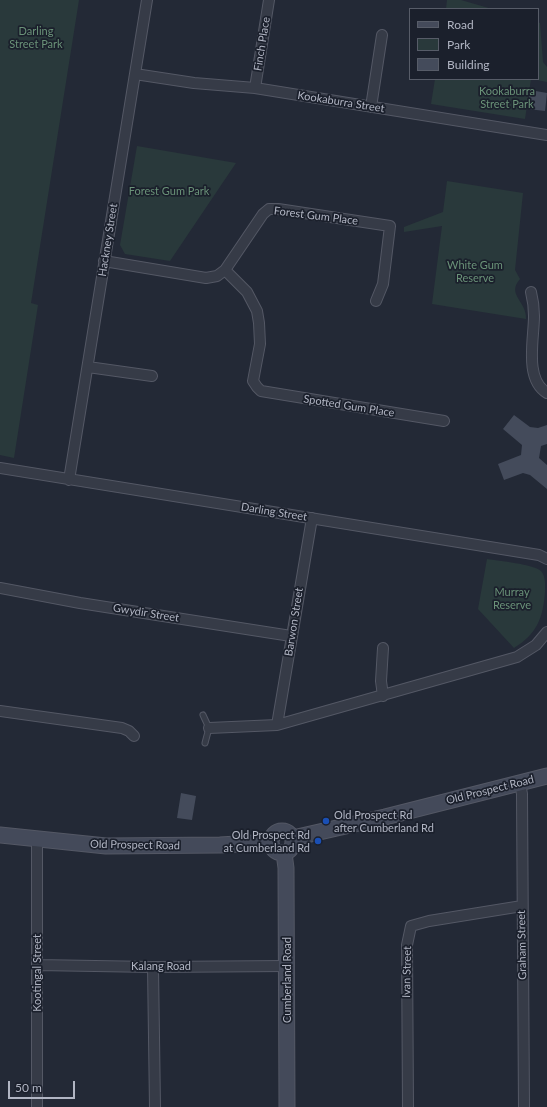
<!DOCTYPE html>
<style>
body{margin:0}
#map{position:relative;width:547px;height:1107px;overflow:hidden;background:#232936;font-family:Lato,sans-serif}
canvas{display:block}
.legend{position:absolute;left:409px;top:8px;width:130px;height:72px;box-sizing:border-box;background:#1b202c;border:1px solid #575c68;margin:0;padding:5px 7px;list-style:none;font-size:12px;color:#b1b5c3}
.legend li{display:flex;align-items:center;gap:8px;height:20px}
.legend b{width:20px;border:1px solid #575c68}
.scale{position:absolute;left:8px;top:1081px;width:67px;height:18px;box-sizing:border-box;border:2px solid #b1b5c3;border-top:0;padding-left:5px;font-size:12px;line-height:14px;white-space:nowrap;color:#b1b5c3;-webkit-text-stroke:3px #1b202c;paint-order:stroke}
</style>
<div id="map">
<canvas width="547" height="1107"></canvas>
<ul class="legend">
<li><b style="height:5px;background:#444a5a"></b>Road</li>
<li><b style="height:11px;background:#29393b"></b>Park</li>
<li><b style="height:11px;background:#444b5b"></b>Building</li>
</ul>
<div class="scale">50 m</div>
</div>
<script>
const g = document.querySelector('canvas').getContext('2d');
g.lineJoin = 'round';
function paint(path, color) { g.fillStyle = color; g.fill(path, 'evenodd'); }
function strokePath(path, color, width, dash) { g.strokeStyle = color; g.lineWidth = width; g.lineCap = dash ? 'butt' : 'round'; g.setLineDash(dash || []); g.stroke(path); }
function write(font, color, halo, rows, align = 'center') {
  g.font = font + ' Lato,sans-serif'; g.lineWidth = 3.5; g.setLineDash([]); g.textBaseline = 'middle'; g.strokeStyle = halo; g.fillStyle = color; for (const [text, x, y, turn = 0] of rows) {
    g.save(); g.translate(x, y); g.rotate((+turn || 0) * Math.PI / 180); g.textAlign = isNaN(turn) ? turn : align; if (halo) g.strokeText(text, 0, 0); g.fillText(text, 0, 0); g.restore();
  }
}
paint(new Path2D(`
 M0 0H79L31 303 38 305 14 458 0 455Z
 M447 0H461L492 9H446Z
 M538 22 540 23 543 62 547 67V82L532 79H538Z
 M435 79H531L525 119 431 104Z
 M137 146 236 163 170 261 125 254 120 245Z
 M447 181 523 193 515 270 520 279C506 295 527 301 526 319L432 304 442 226 404 232V227L443 212Z
 M487 559C499 561 533 564 541 571 546 577 545 585 545 592 543 618 537 634 514 648L478 609Z`), '#29393b');
paint(new Path2D(`
 M530 90 547 93 545 111 528 109Z
 M514 415 530 427 538 428 547 425V444L541 446 539 458 547 465V489L530 475 523 473 504 480 498 464 521 455 522 445 503 429Z
 M181 793 196 796 192 820 177 818Z`), '#444b5b');
const lane = new Path2D(`
 M203 715 209 728 205 743`);
const street = new Path2D(`
 M135 74 194 83 255 88 547 135
 M255 88 269 0
 M371 107 382 35
 M104 261 206 278 217 276 225 270 263 214 269 209H278L390 226 383 284 376 301
 M225 270 247 292 257 311 259 323 260 344 253 381 257 387 261 391 444 421
 M531 292C533 300 534 308 534 316 534 339 524 379 547 393
 M88 367 152 376
 M0 468 539 555 547 559
 M69 480 147 0
 M0 588 80 603 291 636
 M383 648 381 681 383 696
 M0 711 122 728 129 731 134 736
 M277 725 312 518
 M209 728 277 725 517 657 536 645 547 632
 M520 783 522 794 524 1107
 M37 965 153 967 286 966
 M153 967 155 1107
 M37 1107V839
 M408 1107 407 945 411 926 429 921 522 906`);
const secondary = new Path2D(`
 M271 842a11 11 0 1 1 22 0a11 11 0 1 1-22 0Z
 M0 835 106 846 220 845 271 842
 M293 838 385 817 547 776
 M284 853 286 868 287 1107`);
strokePath(lane, '#545865', 7);
strokePath(street, '#545865', 12);
strokePath(secondary, '#545865', 17);
strokePath(lane, '#363b47', 5);
strokePath(street, '#363b47', 10);
strokePath(secondary, '#444a5a', 15);
for (const [x, y, r, color] of [
 [326,821,4,"#1a4fb4"],
 [318,841,4,"#1a4fb4"]
]) { const dot = new Path2D(); dot.arc(x, y, r, 0, 2 * Math.PI); g.fillStyle = color; g.fill(dot); strokePath(dot, '#1b202c', 1.5); }
write('11px', '#6a9278', '#1b202c', [
 ["Darling",36,31],
 ["Street Park",36,44],
 ["Kookaburra",507,91],
 ["Street Park",507,104],
 ["Forest Gum Park",169,191],
 ["White Gum",475,265],
 ["Reserve",475,278],
 ["Murray",512,592],
 ["Reserve",512,605]
]);
write('11px', '#b1b5c3', '#1b202c', [
 ["Finch Place",262,44,-81],
 ["Kookaburra Street",341,102,9],
 ["Forest Gum Place",316,216,7],
 ["Hackney Street",108,240,-81],
 ["Spotted Gum Place",349,406,9],
 ["Darling Street",274,512,9],
 ["Gwydir Street",146,613,9],
 ["Barwon Street",294,622,-81],
 ["Old Prospect Road",490,790,-14],
 ["Old Prospect Road",135,845,1],
 ["Graham Street",522,945,-91],
 ["Kalang Road",161,966],
 ["Ivan Street",407,972,-89],
 ["Kootingal Street",37,973,-90],
 ["Cumberland Road",287,980,-90]
]);
write('11px', '#b1b5c3', '#1b202c', [
 ["Old Prospect Rd",334,815],
 ["after Cumberland Rd",334,828],
 ["Old Prospect Rd",310,835,"right"],
 ["at Cumberland Rd",310,848,"right"]
], 'left');
</script>
